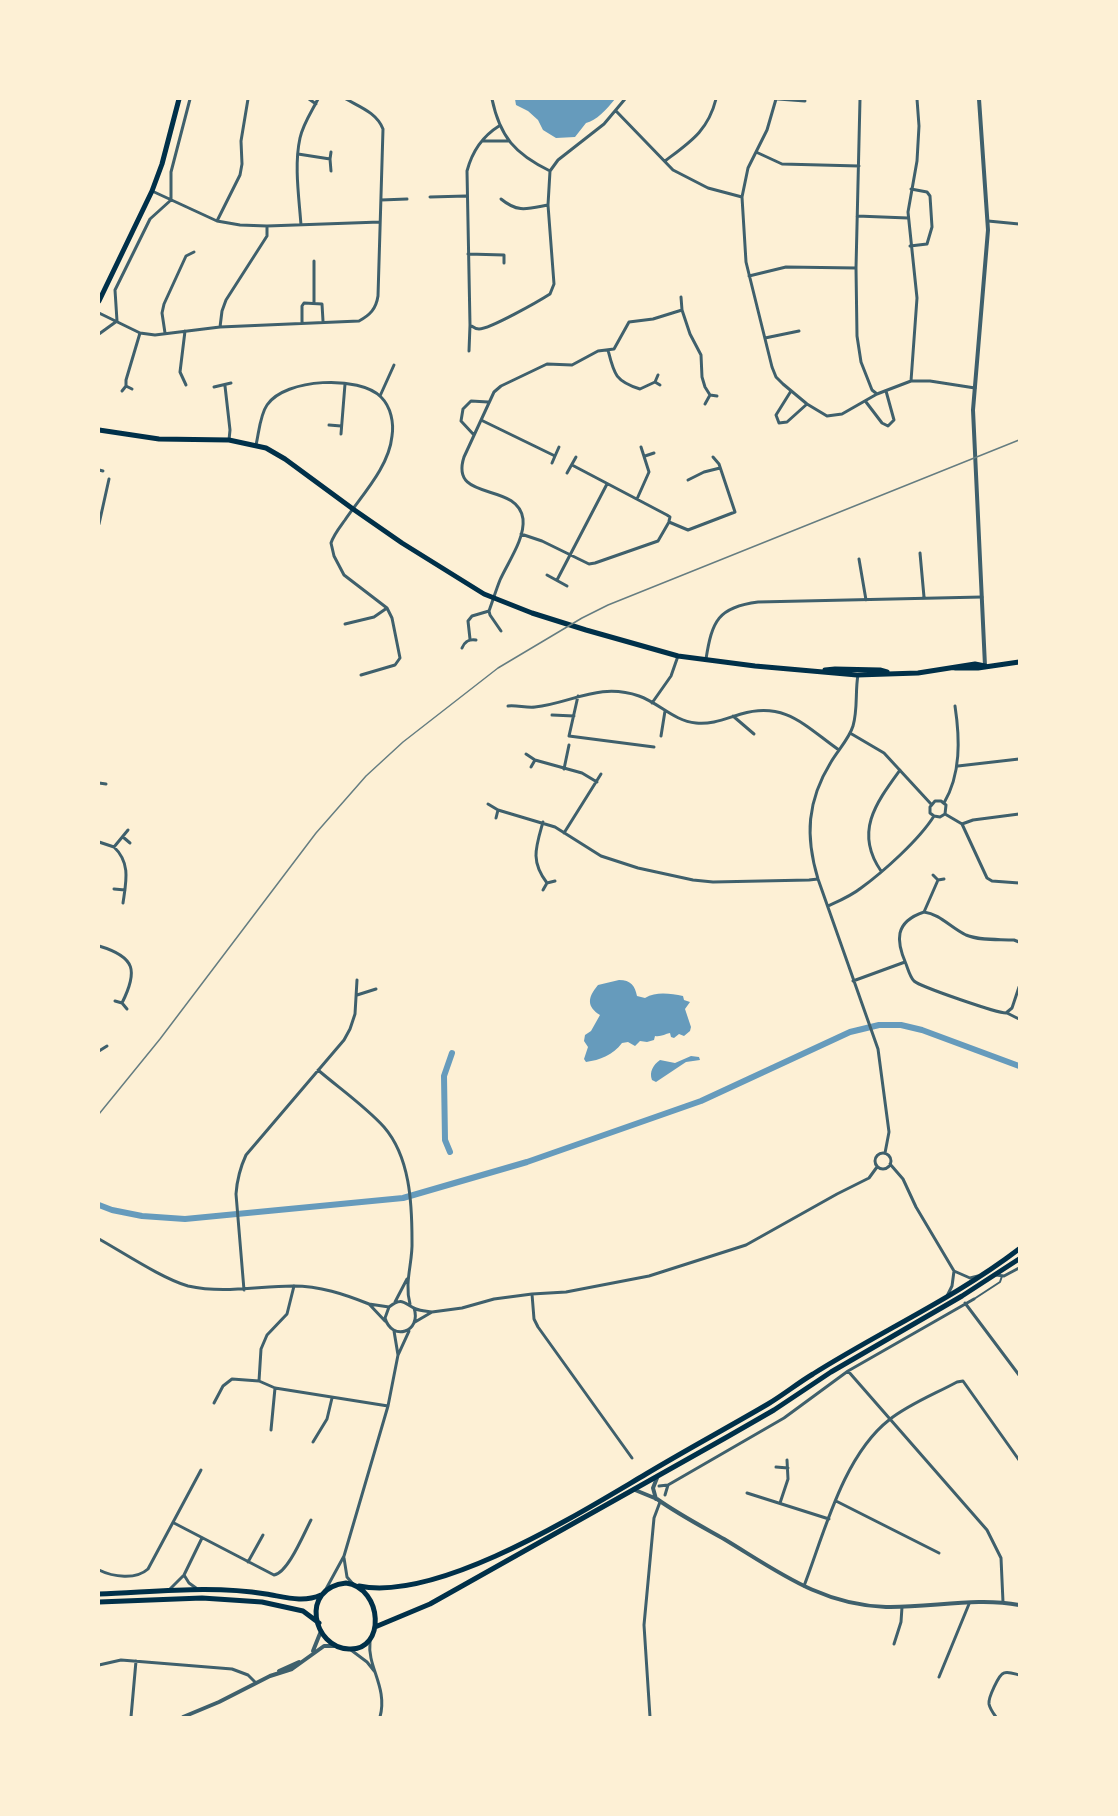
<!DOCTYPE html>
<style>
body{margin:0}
#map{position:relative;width:1118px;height:1816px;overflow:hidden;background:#fdf0d5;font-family:Lato,sans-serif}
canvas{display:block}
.frame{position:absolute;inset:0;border:100px solid #fdf0d5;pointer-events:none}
</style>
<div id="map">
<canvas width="1118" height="1816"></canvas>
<div class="frame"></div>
</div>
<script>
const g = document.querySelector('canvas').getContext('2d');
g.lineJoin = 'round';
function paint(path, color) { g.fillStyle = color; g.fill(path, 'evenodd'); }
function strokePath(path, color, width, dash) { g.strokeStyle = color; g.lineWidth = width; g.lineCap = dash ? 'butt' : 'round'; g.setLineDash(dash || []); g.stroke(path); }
paint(new Path2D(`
 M515 99H615C607 109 596 121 586 123L575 137 556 138 543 130 538 120 528 111 516 105Z
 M619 980C631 980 635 986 637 996L645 998C657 991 671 994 683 996L684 1000 690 1002 685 1009 691 1027 690 1031 684 1036 679 1034 674 1038 671 1037 670 1033C665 1034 661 1037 655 1036L654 1040 647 1042 640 1041 635 1046 628 1042 622 1043C613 1055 600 1060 586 1062L584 1059 588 1047 584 1041 585 1035 591 1031 600 1015C587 1007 587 998 598 985Z
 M691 1056 699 1057 700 1060 686 1062 656 1082 652 1080C649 1072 653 1065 660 1060L675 1063Z`), '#669bbc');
strokePath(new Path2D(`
 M450 1152 445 1140 444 1076 452 1053
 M99 1205 112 1210 142 1216 185 1219 403 1198 527 1162 701 1101 850 1032 879 1025H901L922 1030 1019 1066`), '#669bbc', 6);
strokePath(new Path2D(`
 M974 1299 1000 1282 1002 1276`), '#3f606c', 2);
strokePath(new Path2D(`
 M309 99 316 104
 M492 99C500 137 515 154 550 171
 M776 99 767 130 748 168 742 197 746 262 772 367 776 377 783 384 807 404 827 416 842 414 877 394 911 381H930L975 388
 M778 99 805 101
 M860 99 856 268 857 336 861 362 872 390 877 394
 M616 111 673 170 708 188 742 197
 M499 126C483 136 472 152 467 171L470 325C473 327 475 329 479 329 490 329 539 301 550 294L554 284 548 205 550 171 558 160 604 124 625 99
 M482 141H509
 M756 152 782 164 859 166
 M298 154 330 159 331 152
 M330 159 331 171
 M665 161C690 142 708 131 716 99
 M152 191 217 221 240 225 267 226 380 222
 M430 197 466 196
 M501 199C518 213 527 209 548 205
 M381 200 407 199
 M857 216 908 218
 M217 221 240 175 242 164 241 141 248 99
 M988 221 1019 224
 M301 225C299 197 294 165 300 138 303 124 312 111 318 99
 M910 246 927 244 932 227 930 196 927 192 911 189
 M468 254 504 255V263
 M749 276 786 267 856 268
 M681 297 682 310
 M314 303V261
 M99 313 140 333 155 335 220 327 359 321C370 315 376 309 378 296L383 129C377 113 360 107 346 99
 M302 322V306L304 303 322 304 323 321
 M220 327 222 311 226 300 267 236V226
 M185 331 180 372 186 385
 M165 333 162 313 164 304 186 256 194 252
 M99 334 117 321 115 290 150 219 171 200V172L190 99
 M765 338 799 331
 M608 350C614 374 615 381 640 389L655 382 660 385
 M469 351 470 325
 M911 381 917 298 908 212 917 161 919 126 917 99
 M655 382 658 375
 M126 386V380L140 333
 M225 386 230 430 229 440
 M214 387 231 383
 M122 391 126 386 132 389
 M791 391 776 415 779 423 787 422 807 404
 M380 396 394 365
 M866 402 882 423 888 426 894 420 886 391
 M705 404 710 395
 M481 420 555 456 552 463
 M329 425 341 426
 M341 434 345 384
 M474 435 461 421 463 409 471 401 488 402
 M256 445C259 432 260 415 267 405 285 378 360 375 381 397 391 407 394 423 392 436 389 467 362 495 345 520 340 527 334 534 331 543L334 556 344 575 387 608 392 618 400 658 395 665 361 675
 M555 456 559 447
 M645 456 654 453
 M572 465 667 515 670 517 669 521
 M99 470 103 471
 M567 473 576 457
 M688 480 704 472 720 468
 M637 499 649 472 641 447
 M669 522 688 530 735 512 719 464 713 457
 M99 524 109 479
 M521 534 542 541 589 564 595 563 658 541 669 522
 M920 553 924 597
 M859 559 866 600
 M547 575 567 586
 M557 580 607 484
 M345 624 374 617 387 608
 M501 631 490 615 489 611C493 600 496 590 500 580 508 562 525 539 523 519 518 481 449 503 464 457L494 392 501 386 547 364 572 365 598 351 614 349 629 322 653 319 682 310 690 334 701 355 702 377 705 387 710 395 717 396
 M470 639 468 621 472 616 489 611
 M462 648C465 641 469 639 476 640
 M706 659C712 621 718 607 758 602L982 597
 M858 675C855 691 858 709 853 726 849 739 838 750 831 762 807 801 805 836 818 879L878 1049 889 1132 885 1153
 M578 696 569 736 654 747
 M652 703 671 676 678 656
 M508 706C517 705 526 708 535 707 572 703 599 682 639 696 659 703 674 721 696 723 711 725 727 718 741 714 785 701 805 726 839 750
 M552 715 574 716
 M733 716 754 734
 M850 733 884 753 931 804
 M661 736 665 711
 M526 754 535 760
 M958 766 1019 759
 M531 767 535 760 582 773 597 782
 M564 769 569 745
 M99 783 106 784
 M944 803C961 774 960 739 955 706
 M488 804 498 810
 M945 814 962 824 987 878 992 881 1019 883
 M934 816 930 813V807L935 801H941L946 805 945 814
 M934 816 940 817 945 814
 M496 818 498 810 555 827 601 856 638 868 693 880 713 882 809 880 818 879
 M962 824 973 820 1019 814
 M564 833 601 774
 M123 837 130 843
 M99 842 114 847 128 830
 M114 847C131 863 126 882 123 903
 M881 871C854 832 876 803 900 770
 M933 875 938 880 944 879
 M547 883 555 881
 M114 889 125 890
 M543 890 547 883C530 861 536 847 543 822
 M828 906C839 901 851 896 861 888 883 872 919 840 934 816
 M924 912 938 880
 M1019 942 1014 940C999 939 980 941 966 935 951 928 940 914 924 912 894 922 896 941 906 964 908 969 910 977 914 981 921 987 997 1013 1006 1013L1012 1008 1019 987
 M99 946C136 957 138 971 122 1003L127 1009
 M853 981 905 962
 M357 995 376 989
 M115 1001 122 1003
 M1007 1013 1019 1019
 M99 1051 107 1046
 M318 1070C339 1088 366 1107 384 1127 410 1157 412 1203 412 1241 413 1262 404 1282 410 1304
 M875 1161a8 8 0 1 1 16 0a8 8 0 1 1-16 0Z
 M890 1164 903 1179 916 1207 954 1271 952 1286 947 1296
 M99 1239C124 1253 163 1279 188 1286 224 1294 258 1286 293 1286 320 1286 344 1294 369 1304
 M954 1271 970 1278 978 1276
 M996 1275 1004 1276 1019 1268
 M244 1290 236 1194C237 1180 240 1168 246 1155L344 1040 350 1029 355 1014 357 980
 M532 1294 534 1319 538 1327 632 1458
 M395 1302 407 1279
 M965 1303 1019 1375
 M414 1308C422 1332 392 1342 385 1318L389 1307C403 1296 404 1304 416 1309 421 1311 427 1311 432 1312L415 1322
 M432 1312 462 1308 494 1299 532 1294 566 1292 649 1276 746 1245 837 1194 869 1178 877 1167
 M385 1321 369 1304 389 1307
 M394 1331 398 1355 409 1331
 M848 1371 987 1530 1001 1558 1003 1602
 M259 1381 275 1388 388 1406
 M214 1403 223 1386 232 1379 259 1381 261 1349 267 1335 287 1314 294 1286
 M271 1430 275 1388
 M313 1442 327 1419 332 1398
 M776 1467 788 1468
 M668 1485 784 1418 848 1371 974 1299
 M659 1486 668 1485 665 1495
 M747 1493 829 1519
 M836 1501 939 1553
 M780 1503 788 1479 787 1460
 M174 1523 274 1575C288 1573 304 1533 311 1520
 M344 1558 347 1577 353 1584
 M248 1562 263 1535
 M99 1570C113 1577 136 1580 148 1569L201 1470
 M184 1575 189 1583 196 1588
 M804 1586C824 1534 843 1456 889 1420 909 1404 935 1394 957 1382L963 1381 1019 1460
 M170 1589 184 1575 202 1538
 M326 1589 344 1556 388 1406 398 1355
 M370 1642C367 1667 388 1687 380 1717
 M894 1644 901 1622 902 1607
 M351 1650 367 1662 375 1672
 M99 1665 121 1660 232 1669 248 1675 256 1683
 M939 1677 969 1604
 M131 1717 136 1661
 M650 1717 644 1625 654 1518 660 1502
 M996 1717C993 1713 990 1709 989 1704 988 1698 999 1674 1004 1673 1008 1671 1015 1674 1019 1675`), '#3f606c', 3);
strokePath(new Path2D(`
 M979 99 988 230 973 410 985 666
 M635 1490 657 1499C678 1514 701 1526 724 1539 777 1571 821 1605 886 1607 930 1608 976 1597 1019 1605
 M656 1499 653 1488 657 1478
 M313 1651 321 1631
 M279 1671 299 1662
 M183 1717 219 1702 270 1676 292 1669 324 1646H334`), '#3f606c', 4);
strokePath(new Path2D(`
 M99 301 152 191 162 164 179 99
 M99 430 159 439 229 440 266 448 285 459 353 509 402 543 484 594 532 613 586 630 678 656 755 666 857 675 918 673 975 664 985 666
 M955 668H978L1019 662
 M825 670 835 669 880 670 887 672`), '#003049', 5);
strokePath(new Path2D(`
 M346 1583C383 1588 386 1651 349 1649 313 1648 299 1588 346 1583Z
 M359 1586C438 1602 578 1514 646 1474 686 1450 727 1428 768 1404 783 1395 798 1383 813 1374 881 1331 955 1298 1019 1249
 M99 1594C155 1592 211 1585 266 1594 285 1597 303 1603 321 1595
 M99 1602 202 1598 262 1602 303 1611 319 1623
 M375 1627 430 1604 727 1437 774 1410 831 1372 962 1296 1019 1259`), '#003049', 5);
strokePath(new Path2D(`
 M99 1114 160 1039 316 833 366 776 403 742 498 668 582 618 608 605 1019 440`), '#657d81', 1.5);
</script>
